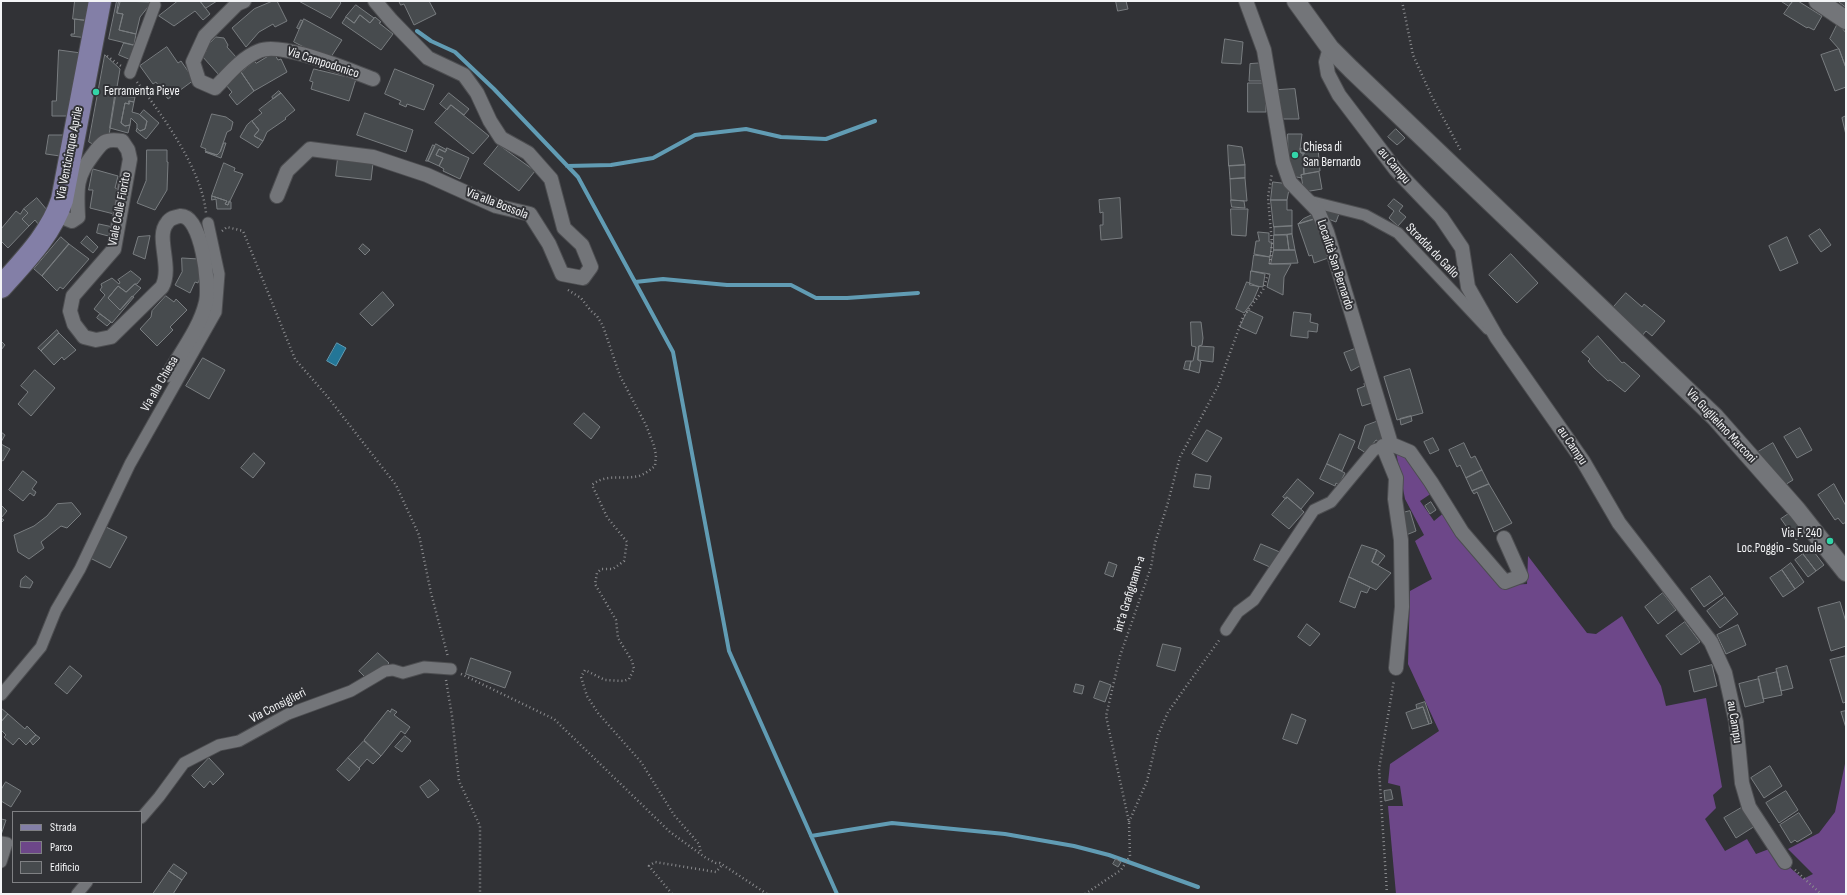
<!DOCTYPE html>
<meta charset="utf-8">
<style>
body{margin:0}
#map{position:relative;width:1847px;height:895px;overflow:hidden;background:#313236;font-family:"Sofia Sans Condensed",sans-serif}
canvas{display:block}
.frame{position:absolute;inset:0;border:2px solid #f3f4f6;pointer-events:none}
.legend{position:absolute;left:12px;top:811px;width:130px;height:72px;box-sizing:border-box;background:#313236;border:1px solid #7f8083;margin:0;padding:5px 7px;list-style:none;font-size:12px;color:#f3f4f6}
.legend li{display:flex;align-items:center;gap:8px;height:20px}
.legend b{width:20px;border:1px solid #7f8083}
</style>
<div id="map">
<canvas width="1847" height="895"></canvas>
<div class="frame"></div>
<ul class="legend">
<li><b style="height:5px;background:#837fa7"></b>Strada</li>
<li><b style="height:11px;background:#6d4789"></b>Parco</li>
<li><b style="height:11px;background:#474b4e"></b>Edificio</li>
</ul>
</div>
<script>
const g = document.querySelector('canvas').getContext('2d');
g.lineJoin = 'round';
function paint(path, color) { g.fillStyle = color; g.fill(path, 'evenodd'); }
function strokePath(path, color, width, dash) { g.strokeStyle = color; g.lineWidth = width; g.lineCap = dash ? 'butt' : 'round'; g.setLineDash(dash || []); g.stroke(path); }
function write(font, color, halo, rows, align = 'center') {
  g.font = font + ' "Sofia Sans Condensed",sans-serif'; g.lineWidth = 4; g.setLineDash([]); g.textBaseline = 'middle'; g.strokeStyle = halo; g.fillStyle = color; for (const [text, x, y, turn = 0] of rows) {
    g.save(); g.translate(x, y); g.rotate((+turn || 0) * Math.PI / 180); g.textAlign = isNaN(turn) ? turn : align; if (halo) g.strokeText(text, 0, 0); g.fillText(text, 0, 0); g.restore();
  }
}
paint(new Path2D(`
 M1396 452 1404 455 1432 493 1420 501 1434 521 1446 511 1508 585 1527 584 1528 556 1587 633 1596 634 1622 616 1661 686 1666 706 1706 698 1722 787 1713 795 1716 808 1705 819 1725 851 1747 839 1756 854 1769 849 1803 879 1813 874 1788 849 1819 833 1835 812 1846 759V894H1396L1388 806H1403L1400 786 1388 783 1390 764 1439 731 1408 664 1410 591 1432 579 1415 541 1424 535 1405 499Z`), '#6d4789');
const water = new Path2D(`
 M337 343 346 348 336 366 327 361Z`);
paint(water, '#237697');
strokePath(water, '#619cb4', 1);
strokePath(new Path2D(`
 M417 31 431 41 455 52 494 89 578 177 673 352 729 651 837 894
 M567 166 611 165 653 158 695 135 746 129 781 137 826 139 875 121
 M635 282 663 279 727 285H791L816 298H847L918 293
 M811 836 892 823 1005 834 1074 846 1109 855 1198 887`), '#619cb4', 4);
const building = new Path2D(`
 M75 1H95L92 21 73 19Z
 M117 1 120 2 117 13 123 14 119 30 136 34 134 45 109 39Z
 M119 1 152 2 140 17 136 34 119 30 123 14 117 13Z
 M178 1H200L210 14 203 20 195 11 174 26 159 16Z
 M200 1H217L206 8Z
 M273 1H277L287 21 275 27 273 24 259 32 246 47 232 28 254 9Z
 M299 1H339L341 3 331 18Z
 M399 1H429L436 14 414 25 404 4 401 5Z
 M1116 1H1126L1128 9 1118 11Z
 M1781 1H1793L1789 6Z
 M1793 1H1798L1822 16 1814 30 1808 27 1807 28 1784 14Z
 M1838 1H1846V7Z
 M356 5 374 18 370 23 360 15 354 23 346 17Z
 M360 15 370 23 375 17 381 22 379 23 393 34 381 50 342 23 346 17 354 23Z
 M75 19 90 21 87 38 71 36V34H74Z
 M304 19 342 40 329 60 294 42Z
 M301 20 303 21 299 29 297 28Z
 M1838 23 1846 33V68L1839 49 1830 39Z
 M216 37 224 38 228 45 227 47 236 57 219 75 202 56 206 52 205 49Z
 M1225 39 1243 42 1241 64 1222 63Z
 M124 43 137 46 131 60 119 55Z
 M167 47 178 63 181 61 194 80 168 99 156 82 153 84 140 66Z
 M1839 49 1846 68V87L1835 91 1821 55Z
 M59 50 81 53 70 116H52V101H56Z
 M274 53 278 60 281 59 287 72 254 91 241 72 254 61 256 63Z
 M105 55 120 69 109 135 96 146 89 142Z
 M1265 63 1267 81H1249L1250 64Z
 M314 69 356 79 349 101 311 89 313 82 310 81Z
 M395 69 434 85 424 110 407 104 406 107 399 104 401 101 385 94Z
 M241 72 254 91 237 105 229 95 232 92 226 85Z
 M1248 83H1265L1266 112H1248Z
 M1295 89 1299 119H1280L1278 90Z
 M279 91 281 93 273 99 272 97Z
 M281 93 295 110 285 118 286 119 267 132 263 141 254 136 259 130 252 121 262 113 259 110Z
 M449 93 469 109 464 115 451 105 447 110 440 104Z
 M115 96 135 97 134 102 129 101V104L125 103 121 123 125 126 130 125 128 133 110 128Z
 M129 101 134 102 132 112 139 114 147 121 145 129 140 131 137 128V124L131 118 130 125 125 126 121 123 125 103 129 104Z
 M451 105 489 136 473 154 435 123Z
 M144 110 159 123 146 139 136 131 137 128 140 131 145 129 147 121 140 115Z
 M365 113 413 130 406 152 357 135Z
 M212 114 226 117 233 122 231 130 227 132 220 152 217 155 205 151 206 149 201 147Z
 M1846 116V135L1842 118Z
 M252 121 259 130 254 136 263 141 258 148 240 137 247 125Z
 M1396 129 1405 138 1397 145 1388 137Z
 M1288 134H1302L1300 149 1301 153H1303L1304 174 1301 175 1302 178 1291 176 1288 157Z
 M49 135H64L60 156 46 154Z
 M224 143H226L221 158 205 152 217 155 220 152Z
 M436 144 447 150 445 152 439 149 436 155 443 158 439 166 428 161Z
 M433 145 435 146 428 161H426Z
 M499 145 535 171 519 191 484 164Z
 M1228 145 1242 147 1245 165 1229 166Z
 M447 148 469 158 460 179 443 171 444 169 439 166 443 158 436 155 439 149 445 152Z
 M1305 148V153H1301L1300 149Z
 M1318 148 1320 171 1304 174 1303 153H1305V150Z
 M147 150H167V162H168L167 190 155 210 137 203 146 181Z
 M338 158 373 163 371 180 336 176Z
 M224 163 235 168 234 171 243 174 228 205 225 204 227 201 212 196Z
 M1245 165V178L1230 179 1229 166Z
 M93 169 118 176 115 188 119 189 114 214 90 208 93 190H89Z
 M1319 172 1322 189 1304 192 1301 175Z
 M1245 178 1247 201 1231 200 1230 179Z
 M1273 182 1290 184 1287 200H1271Z
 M212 196 227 201 225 204 228 205 229 201 231 202V209H217L216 199 212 200Z
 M37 198 47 210 39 225 35 220 29 226 22 219 28 213 24 209Z
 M1120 198 1122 238 1101 240 1100 225H1103V212L1100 213 1099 200Z
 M1394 199 1403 206 1399 211 1406 217 1398 226 1389 218 1394 211 1388 206Z
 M1231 200 1244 201 1245 208 1232 207Z
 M1271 200H1287V210H1292V226L1274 227Z
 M1328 206 1340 211 1336 222 1323 217Z
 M24 209 28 213 22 219 29 226 8 248 1 241V229L16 211 20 214Z
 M1231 209H1248L1246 236 1232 235Z
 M1312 215 1315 219 1298 224 1303 219Z
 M1315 219 1331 257 1314 263 1312 255 1309 256 1298 224Z
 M99 224 113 227 112 237 97 233Z
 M1292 226V234L1274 235V227Z
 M1820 229 1831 245 1821 252 1809 236Z
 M1258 232 1269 233V242H1272L1270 257 1254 254 1256 241H1259Z
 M1292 234 1295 250H1289L1287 235Z
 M1274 235H1287L1289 250H1274Z
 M87 236 98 247 93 253 81 243Z
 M150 236 145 259 133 254 138 237Z
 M61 237 69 244 42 276 34 269Z
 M1787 237 1798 263 1780 271 1769 246Z
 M69 244 89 259 63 289 60 287 57 291 42 276Z
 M363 244 370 250 365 255 359 249Z
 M1274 250H1295L1298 263 1271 264Z
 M1511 254 1538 283 1517 303 1489 275Z
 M1254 255 1270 257 1269 264H1291L1284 277 1283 295 1267 287 1270 274 1252 271Z
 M182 258 199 259V273L201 275 198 283 195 282 190 293 175 285 182 272Z
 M131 271 141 279 137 284H135L126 292 118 286 108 298 120 310 132 296 134 297 112 323 94 309 105 295 100 290 102 287 101 284 112 278 119 284 120 282 118 280Z
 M1251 271 1265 274 1263 287 1250 285Z
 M1247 282 1259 287 1253 301 1244 313 1236 309Z
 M135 284 141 288 120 310 108 298 118 286 126 292Z
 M383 292 394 305 372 326 360 314Z
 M1626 293 1642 307 1644 304 1665 321 1652 336 1646 331 1641 337 1611 310Z
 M166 296 174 302 176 299 187 310 170 327 173 330 157 346 140 329 151 317 152 311Z
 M1248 310 1263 317 1256 334 1240 327Z
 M1294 312 1311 314 1310 322 1318 324 1317 332 1308 331V338L1291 336Z
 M100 314 111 322 107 326 97 318Z
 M1191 322H1201L1203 338 1202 345 1199 346 1198 360 1201 362 1199 373 1189 370 1191 361H1193L1196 347 1192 346Z
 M57 330 59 333 41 351 38 348Z
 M59 333 76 350 64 360 62 357 54 365 41 351Z
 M1598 336 1622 363 1624 362 1640 376 1625 392 1610 380 1608 381 1594 368 1588 361 1590 359 1582 352Z
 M1 341 5 345 1 350Z
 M1199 346 1214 347 1213 362 1198 360Z
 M1360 347 1365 363 1351 371 1344 353Z
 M203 358 225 370 209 399 186 386Z
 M1186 361H1191L1189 370 1184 369Z
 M1410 369 1423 413 1397 420 1384 377Z
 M35 370 55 388 31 416 18 404 28 392 21 386Z
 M1372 381 1378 401 1362 406 1357 389 1365 386 1364 384Z
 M584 413 600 427 591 439 574 424Z
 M1411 416 1412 421 1401 425 1400 419Z
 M1381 420 1386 435 1380 442 1376 440 1366 453 1358 448 1365 426Z
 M1800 428 1812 450 1797 458 1784 437Z
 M1207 430 1222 438 1207 462 1192 454Z
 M1 432 5 435 1 442Z
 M1340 434 1355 441 1342 471 1327 464Z
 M1433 438 1439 450 1430 454 1424 442Z
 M1464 443 1471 458 1475 456 1482 470 1466 478 1460 465 1457 467 1449 450Z
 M1773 443 1793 480 1783 486 1757 455 1759 453 1758 452Z
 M1 444 10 449 3 461 1 460Z
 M254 453 265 463 253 478 241 468Z
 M1327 464 1345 473 1339 485 1336 483 1335 486 1320 479Z
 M1482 470 1489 484 1472 491 1466 478Z
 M23 471 37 482 32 489 36 492 34 496 30 493 23 501 9 490Z
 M1196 474 1211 476 1209 489 1194 487Z
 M1298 479 1314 493 1301 509 1287 497 1286 499 1283 497Z
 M1489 484 1512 523 1494 532 1477 492 1474 494 1472 491Z
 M1834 484 1846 506V522L1843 524 1838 518 1835 520 1818 495Z
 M1287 497 1304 512 1289 529 1272 515Z
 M1431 502 1436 510 1430 514 1425 506Z
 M72 503 81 514 67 528 61 526 41 542 44 548 29 559 18 552 14 535 34 526 47 516 57 504Z
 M1 505 7 511 1 518 4 520 1 523Z
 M1410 511 1416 531 1406 535 1399 514Z
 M1790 513 1805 534 1796 540 1781 519Z
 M106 527 127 537 110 568 90 558Z
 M1261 544 1282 553 1272 568 1254 560Z
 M1362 545 1377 550 1372 562 1391 573 1376 590 1349 577Z
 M1811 548 1824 565 1816 571 1803 554Z
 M1377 550 1385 556 1378 565 1372 562Z
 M1803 554 1816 571 1808 577 1795 560Z
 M1109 562 1117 565 1113 577 1105 574Z
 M1791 563 1804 582 1795 589 1782 570Z
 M1782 570 1795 589 1783 597 1770 578Z
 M26 576 33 582 30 588 20 587 21 580Z
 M1710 576 1723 594 1704 607 1691 589Z
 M1349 577 1370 587 1367 593 1361 591 1355 608 1340 602Z
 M1663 593 1676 610 1658 624 1645 607Z
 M1725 597 1738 614 1720 628 1707 611Z
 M1840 602 1846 622V646L1831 651 1818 608Z
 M1685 622 1700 642 1681 655 1666 636Z
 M1307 624 1320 634 1310 646 1298 637Z
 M1738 625 1746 645 1726 654 1717 635Z
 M1163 644 1181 648 1175 671 1157 666Z
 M378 653 389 663 378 674 367 679 359 671Z
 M1846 656V702L1843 703 1830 660Z
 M471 658 511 672 505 688 466 674Z
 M1712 665 1717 686 1694 692 1689 671Z
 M70 666 82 676 67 694 55 684Z
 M1787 666 1793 688 1781 691 1776 669Z
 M1777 672 1782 695 1763 699 1758 677Z
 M1759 679 1764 702 1745 707 1739 684Z
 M1100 681 1111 685 1105 702 1094 698Z
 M1076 684 1084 686 1082 694 1074 692Z
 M1425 702 1432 723 1429 724 1423 707 1417 709 1416 705Z
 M1423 707 1429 724 1412 729 1406 713Z
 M1 708 8 714 1 722Z
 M392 709 397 712 394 715 410 727 405 734 401 731 381 756 364 740 388 710 390 712Z
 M1846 711V728L1841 712Z
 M8 714 25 729 27 726 36 735 26 745 19 738 13 745 4 737 6 735 1 730V722Z
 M1292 714 1306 720 1297 744 1283 739Z
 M36 735 40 738 33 745 30 741Z
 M405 736 411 741 402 752 395 747Z
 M364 741 381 756 373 764 367 759 359 768 348 758Z
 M209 758 224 774 213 785 210 781 204 788 192 776Z
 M348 758 360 769 349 781 337 770Z
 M1770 766 1782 786 1764 798 1751 778Z
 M430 780 439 790 428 798 420 787Z
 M6 782 21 791 11 807 1 801V790Z
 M1391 790 1393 799 1385 801 1384 791Z
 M1786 791 1798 810 1779 823 1766 803Z
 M1743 807 1755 826 1736 838 1724 818Z
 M1799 813 1812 833 1797 842 1795 840 1791 843 1780 825Z
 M1 819 6 820 1 835Z
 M1116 859 1121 862 1118 867 1113 864Z
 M174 864 187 873 182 880 169 871Z
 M169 871 182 880 173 894H153Z`);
paint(building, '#474b4e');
strokePath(building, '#797d80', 1);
const pedestrian = new Path2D(`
 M130 73 155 5
 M1309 201 1365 215 1398 233 1488 329
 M1226 630 1238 612 1254 600 1314 510 1331 502 1374 450 1391 444
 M1 695 41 647 56 610 80 569 130 464 216 312 219 274 208 223
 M141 818 159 797 184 763 219 745 239 741 288 714 351 691 385 671 393 670 403 673 424 667 451 669
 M1 842 7 843 1 862
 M77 894 87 882`);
const minor = new Path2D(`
 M244 1 237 4 205 36 193 62 199 81 215 88C227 76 241 58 259 51 281 41 348 70 373 79
 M1246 1 1264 50 1283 162 1290 182 1318 211 1327 232 1391 444 1410 452 1431 482 1462 532 1505 582 1521 576 1504 538
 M1330 48 1326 62 1328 74 1339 95 1396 170 1441 217 1462 248 1468 287 1497 338 1583 461 1619 523 1711 642 1725 673 1736 722 1742 783 1749 807 1785 862
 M277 196 287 171 310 149 373 157 427 175 496 206 530 214 549 244 562 274 583 278 591 267 582 245 564 228 551 179 528 153 501 138 490 121 477 93 464 75 428 58 391 20 375 1
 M57 215 72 221 78 217C77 190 75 178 92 156 102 142 105 138 122 141L128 150 130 159 114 249 73 296 70 311 74 324 84 337 96 340 111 337 162 287C173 267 155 237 167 223 170 218 175 217 180 216 202 214 210 287 206 302 200 328 181 352 168 375
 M1383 446 1396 478 1395 499 1401 540 1402 607 1396 668`);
const tertiary = new Path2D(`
 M1296 1 1330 48 1351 69 1715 417 1797 510 1846 572
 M1818 1 1846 20`);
const primary = new Path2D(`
 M1 287C25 260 51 234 62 200L100 1`);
strokePath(pedestrian, '#4d4e51', 13);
strokePath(minor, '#4d4e51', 16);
strokePath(tertiary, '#4d4e51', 20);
strokePath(primary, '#4d4e51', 24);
strokePath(new Path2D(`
 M1402 1 1413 55 1432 97 1461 151
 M107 56 121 66
 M137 82C163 116 202 170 206 213
 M222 231 227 227 243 231 295 359 327 396 396 485 419 535 431 593 448 657
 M1270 264 1272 244 1268 197 1272 173
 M568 290 581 298 591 311 597 316 603 326 620 376 646 425 654 446 656 455 655 466C650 470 645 474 639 476 623 480 606 473 592 485L607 517 627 542 624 561 613 569H601L597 573 595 584 616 620 618 638 632 661 634 669 629 679 624 681 605 680 585 670 581 677 587 696 598 713 641 762 674 815 699 844 701 853
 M461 674 554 719 670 832 706 858 716 863H720L767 894
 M446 680 452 716 459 781 480 826V894
 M1129 822 1147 781 1158 735 1168 712 1220 639
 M1795 870 1821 894
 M672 894 649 866 655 862 716 872 722 865
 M1085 894 1121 870 1130 856 1129 822 1106 716 1120 656 1151 567 1155 543 1167 506 1180 457 1218 386 1243 317 1263 290 1268 274
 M1387 894 1379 769 1394 680`), '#8a8b8e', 2.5, [1, 3]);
strokePath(pedestrian, '#737579', 11);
strokePath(minor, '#737579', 14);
strokePath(tertiary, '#737579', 18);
strokePath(primary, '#837fa7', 22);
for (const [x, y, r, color] of [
 [96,92,4,"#33d4a8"],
 [1295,155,4,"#33d4a8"],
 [1830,541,4,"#33d4a8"]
]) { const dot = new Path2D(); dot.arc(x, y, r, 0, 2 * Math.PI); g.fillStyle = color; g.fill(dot); strokePath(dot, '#313236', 1.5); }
write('13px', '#f3f4f6', '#313236', [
 ["Via Campodonico",323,63,18],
 ["Via Venticinque Aprile",70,153,-79],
 ["au Campu",1394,166,50],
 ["Via alla Bossola",497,204,21],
 ["Viale Colle Fiorito",120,209,-79],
 ["Stradda do Gallo",1432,251,46],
 ["Località San Bernardo",1335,265,72],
 ["Via alla Chiesa",160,384,-60],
 ["Via Guglielmo Marconi",1721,426,47],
 ["au Campu",1572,446,56],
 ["int'a Grafignann-a",1130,594,-73],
 ["Via Consiglieri",278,706,-27],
 ["au Campu",1734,722,81]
]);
write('13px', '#f3f4f6', '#313236', [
 ["Ferramenta Pieve",104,92],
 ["Chiesa di",1303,148],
 ["San Bernardo",1303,163],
 ["Via F. 240",1822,534,"right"],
 ["Loc.Poggio - Scuole",1822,549,"right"]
], 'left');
</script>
